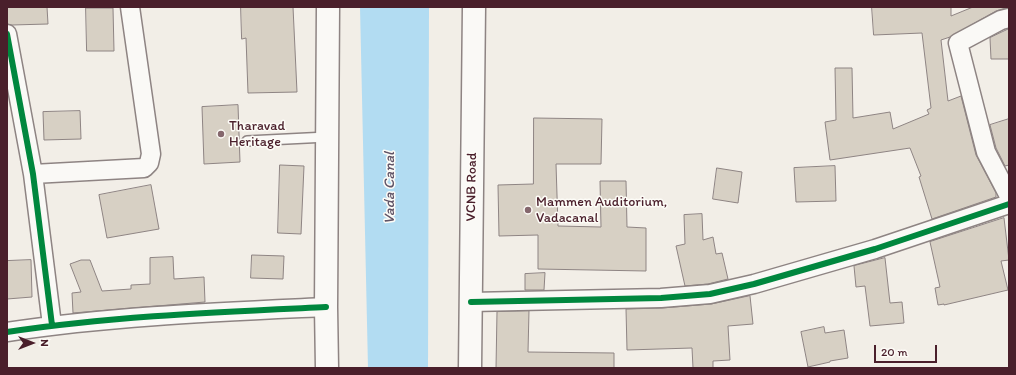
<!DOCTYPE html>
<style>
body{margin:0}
#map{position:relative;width:1016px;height:375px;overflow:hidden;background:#f2eee7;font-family:Itim,sans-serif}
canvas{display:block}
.frame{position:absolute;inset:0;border:8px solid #4a1f2b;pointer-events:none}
.north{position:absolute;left:12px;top:323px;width:40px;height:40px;-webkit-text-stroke:3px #fdfcf7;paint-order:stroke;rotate:90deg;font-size:11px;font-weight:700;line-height:16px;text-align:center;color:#4a1f2b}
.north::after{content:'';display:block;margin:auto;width:14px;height:18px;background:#4a1f2b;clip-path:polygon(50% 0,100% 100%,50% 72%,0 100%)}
.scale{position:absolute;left:874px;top:345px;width:63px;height:18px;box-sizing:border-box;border:2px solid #4a1f2b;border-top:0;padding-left:5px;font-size:12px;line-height:14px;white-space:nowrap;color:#4a1f2b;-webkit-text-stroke:3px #fdfcf7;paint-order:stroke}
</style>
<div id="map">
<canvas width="1016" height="375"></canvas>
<div class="frame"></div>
<div class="north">N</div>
<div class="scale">20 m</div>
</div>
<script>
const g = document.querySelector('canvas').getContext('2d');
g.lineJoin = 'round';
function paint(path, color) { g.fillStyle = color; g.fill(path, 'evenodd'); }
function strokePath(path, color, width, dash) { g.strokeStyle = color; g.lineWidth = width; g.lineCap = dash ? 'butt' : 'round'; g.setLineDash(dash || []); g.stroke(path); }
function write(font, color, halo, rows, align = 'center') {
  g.font = font + ' Itim,sans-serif'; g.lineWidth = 3; g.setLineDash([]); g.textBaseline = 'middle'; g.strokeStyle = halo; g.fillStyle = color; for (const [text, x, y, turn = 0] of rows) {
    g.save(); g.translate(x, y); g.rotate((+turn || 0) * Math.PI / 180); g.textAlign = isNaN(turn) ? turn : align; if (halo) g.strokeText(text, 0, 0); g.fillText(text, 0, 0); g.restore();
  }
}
paint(new Path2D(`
 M360 7H429L428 368H368Z`), '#b2dcf2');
const building = new Path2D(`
 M7 7H47L48 24 12 25 7 24Z
 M241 7H293L297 92 248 93 246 38 242 39Z
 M872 7H951V16L973 7H1009L996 11 950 37 941 40 948 101 961 96 976 155 996 193V197L932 219 919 177 921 176 910 148 830 160 825 122 836 120 835 68H852L853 118 890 112 893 129 929 114 927 110 931 108 922 33 874 35Z
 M86 8H113L114 51H87Z
 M1009 29V59H991L990 38Z
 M238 105 240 162 204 164 202 107Z
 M80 111 81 139 44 140 43 112Z
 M534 118 602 119 601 164H556L558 226 601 227 600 181H626L627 227 646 228V271L538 269V235L499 236 498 185 533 184Z
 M1009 119V165L1005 166 996 148 990 125Z
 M280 165 304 166 301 234 278 233Z
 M835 166 836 201 796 202 794 168Z
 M717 168 742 172 738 203 713 199Z
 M151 185 159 229 107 238 99 195Z
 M702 214 703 240 713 237 716 254 722 253 728 279 708 284 685 286 676 246 685 244 684 215Z
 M1004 218 1009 260 1001 261 1008 290 944 305V304L938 305 935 288 940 287 930 242Z
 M252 255 284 256 283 279 251 278Z
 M173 257 174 279 204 277 205 302 73 313 72 293 81 292 70 264 81 260H90L102 291 131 289V285L150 284V258Z
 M885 258 890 303 902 302 904 323 870 326 865 286 856 287 854 266Z
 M31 260 32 297 7 299V261Z
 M545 273 544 290H525V274Z
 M750 296 753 324 728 326 730 360 713 361V368H693L692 348 627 350 626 309 662 308 711 304Z
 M529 311 528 352 614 353V368H496L497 312Z
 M824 327 825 333 844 330 848 358 830 361V362L808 367 801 332Z`);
paint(building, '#d7d0c4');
strokePath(building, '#8e8483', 1);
const service = new Path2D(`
 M247 141 327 137`);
const minor = new Path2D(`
 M1009 18 1001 20 958 43 986 152 1009 196
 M7 34 33 174 52 325
 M33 174 144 168 149 163 151 154 130 7
 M471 302 661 298 710 294 754 284 875 249 1009 204
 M7 332C112 316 219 312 326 307`);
const secondary = new Path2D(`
 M327 368 326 307 328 7
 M470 368 474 7`);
strokePath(service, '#8e8483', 12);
strokePath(minor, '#8e8483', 21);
strokePath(secondary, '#8e8483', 25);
strokePath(service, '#faf9f6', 9);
strokePath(minor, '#faf9f6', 18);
strokePath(secondary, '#faf9f6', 22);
strokePath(new Path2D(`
 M7 34 33 174 52 325
 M471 302 661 298 710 294 754 284 875 249 1009 204
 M7 332C112 316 219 312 326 307`), '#00873e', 6);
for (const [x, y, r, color] of [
 [221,134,4,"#85676d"],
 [528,210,4,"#85676d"]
]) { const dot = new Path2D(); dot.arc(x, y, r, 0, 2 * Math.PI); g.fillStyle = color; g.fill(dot); strokePath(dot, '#fdfcf7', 1.5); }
write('14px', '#4a1f2b', '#fdfcf7', [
 ["Tharavad",229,126],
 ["Heritage",229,142],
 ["Mammen Auditorium,",536,202],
 ["Vadacanal",536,218]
], 'left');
write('14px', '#4a1f2b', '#fdfcf7', [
 ["VCNB Road",472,187,-89]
]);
write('italic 15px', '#615568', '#fdfcf7', [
 ["Vada Canal",390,188,-90]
]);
</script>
